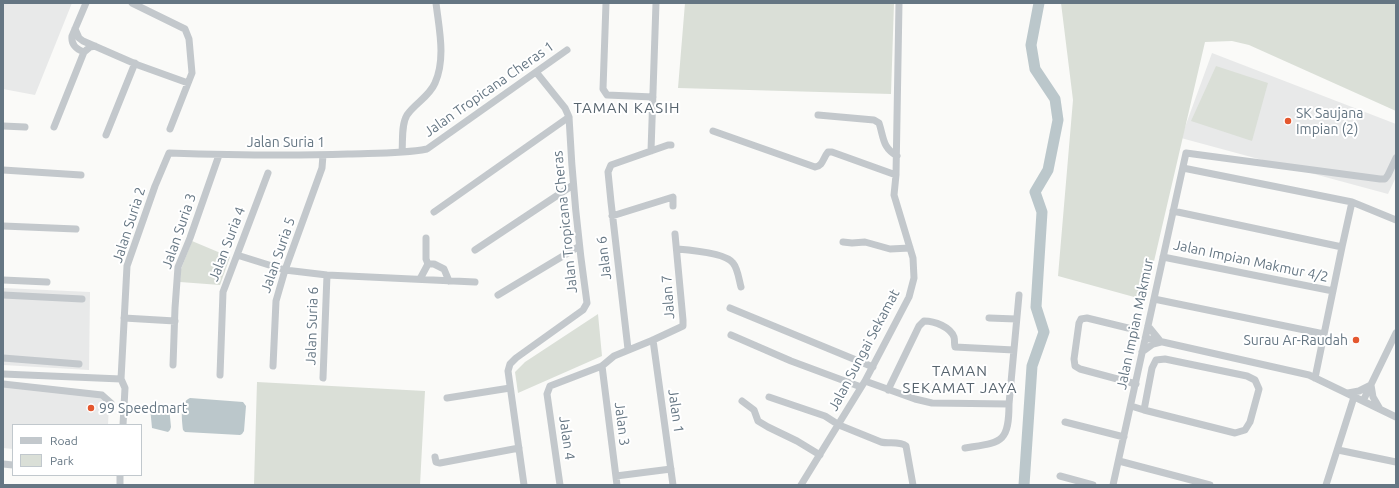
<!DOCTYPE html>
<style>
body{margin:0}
#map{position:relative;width:1399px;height:488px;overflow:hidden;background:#fafaf8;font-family:Ubuntu,sans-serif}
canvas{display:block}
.frame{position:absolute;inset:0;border:4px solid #657683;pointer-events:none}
.legend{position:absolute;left:12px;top:424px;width:130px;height:52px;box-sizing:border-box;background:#fff;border:1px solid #c1c8cd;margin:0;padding:5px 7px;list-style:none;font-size:12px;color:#657683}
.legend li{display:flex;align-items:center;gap:8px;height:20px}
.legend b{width:20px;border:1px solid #c1c8cd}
</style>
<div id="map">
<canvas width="1399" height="488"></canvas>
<div class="frame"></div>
<ul class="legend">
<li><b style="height:5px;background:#c3c8cc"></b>Road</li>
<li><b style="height:11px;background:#dadfd7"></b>Park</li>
</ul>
</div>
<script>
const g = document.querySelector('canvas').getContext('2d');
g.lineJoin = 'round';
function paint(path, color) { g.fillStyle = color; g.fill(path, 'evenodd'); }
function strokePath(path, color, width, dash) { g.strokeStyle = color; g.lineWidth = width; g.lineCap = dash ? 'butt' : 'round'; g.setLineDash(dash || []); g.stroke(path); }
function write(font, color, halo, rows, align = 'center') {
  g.font = font + ' Ubuntu,sans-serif'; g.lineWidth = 4; g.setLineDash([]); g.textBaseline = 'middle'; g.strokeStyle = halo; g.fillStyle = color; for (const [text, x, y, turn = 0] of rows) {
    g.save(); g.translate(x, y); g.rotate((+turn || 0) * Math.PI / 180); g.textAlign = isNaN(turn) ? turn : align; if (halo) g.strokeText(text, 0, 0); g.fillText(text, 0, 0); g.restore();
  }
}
paint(new Path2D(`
 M3 3H72L35 95 3 89Z
 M1212 53 1396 124V177L1388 194 1181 138Z
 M3 288 90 292 89 370 3 365Z
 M3 387 101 397 109 405 108 425H13V449L3 448Z`), '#e8e9e9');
paint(new Path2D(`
 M685 3H894L891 94 678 88Z
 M1061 3H1396V111L1249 45 1232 41 1205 42 1145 300 1058 276 1073 100Z
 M1216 66 1268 83 1252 141 1191 121Z
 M192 241 230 257 220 285 180 282 181 269Z
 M598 314 602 356 518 393 515 372 525 362Z
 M257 382 425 391 420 485H254Z`), '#dadfd7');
paint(new Path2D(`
 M190 398 243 402 246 406 244 431 242 434 240 435 185 432 183 430C182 419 179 403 190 398Z
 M154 403 164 404 169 407 171 427 170 430 168 432 152 428 150 407Z`), '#bbc7cb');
strokePath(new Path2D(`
 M1024 485 1032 366 1044 332 1036 307 1042 212 1035 192 1048 170 1058 120 1055 99 1035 69 1031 45 1039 3`), '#bbc7cb', 11);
strokePath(new Path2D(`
 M132 3 185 29 189 39 192 73 170 129
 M606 3 603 89 607 95 653 97
 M75 29 79 38 83 41 138 65 188 83
 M84 52C76 49 71 45 72 36L86 3
 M818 115 874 120 879 123C884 138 882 147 897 156
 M3 126 25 127
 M54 127 84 52 90 47 95 46
 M713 131 815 167C823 166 823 158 828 152H832L896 175
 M106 135 135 63
 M651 151 656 3
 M402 152C403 141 401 125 407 115 415 103 429 97 435 83 446 58 439 29 436 3
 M1183 168 1352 202 1396 220
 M3 170 81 175
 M1173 211 1342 247
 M434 212 569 117
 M612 216 673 197V206
 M3 226 76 229
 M426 238V259L428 264
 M843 242 852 243 865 242 890 249 910 248
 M677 249C690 250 726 253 733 263 738 269 739 280 741 287
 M475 250 573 185
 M237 255 285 270 327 275 475 282
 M1163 257 1333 291
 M420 279 428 264H434L444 269 449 281
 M3 280 47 282
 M3 295 82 299
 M498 295 578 247
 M1154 299 1324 334
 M730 308 873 367
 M124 318 175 321
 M989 318 1016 319
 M1128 328 1087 318 1081 319 1079 323 1074 359 1075 366 1080 369 1136 384
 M731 335 791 361 861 387
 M1145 338 1309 375 1396 417
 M653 340 673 485
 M628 349 611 202 608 172 611 165 668 145H671
 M1142 352 1153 344 1161 342 1148 326
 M3 358 79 364
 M173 365 175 308 178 267 190 238 219 155
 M273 366 276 301 285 270 322 168 323 155
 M602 366 617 485
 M3 374 121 379
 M220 375 223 292 268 173
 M323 378 327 275
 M1315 378 1342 247 1352 202
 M865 381 915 399 932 403 1009 404 1019 295
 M3 384 102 395 111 403
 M888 390 919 326 924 321C935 321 950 327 954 337 955 341 954 343 955 347L1014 350
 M1348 393 1359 391 1371 385 1373 397 1380 409
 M769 397 825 416 839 425 881 442C889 444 900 441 906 446L913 485
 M447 398 510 388
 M742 401 754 410 758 421 768 427 797 441 820 455
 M1363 401 1396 333
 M1131 406 1144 410 1235 433 1245 430 1250 422 1259 389 1255 380 1247 376 1165 359 1156 360 1152 368 1144 410
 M1065 422 1124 437
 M123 425 125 388 121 379 127 266 155 186 169 153C229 155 289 156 348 154 374 153 401 154 427 149L567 50
 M965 448C1001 442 1009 444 1009 404
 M1338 450 1396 462
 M435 457 436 462 440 463 519 448
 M1119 461 1210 485
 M3 464 13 465
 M616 476 671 469
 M1060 476 1093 485
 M120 485V475
 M524 485 508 371 510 364 516 358 583 310 587 303C578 241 572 180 569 117L565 108 536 72
 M560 485 547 394 550 386 602 366 614 356 653 340 683 326V320L675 234
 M801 485 865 381 909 297 914 278 913 258 894 195 896 175 899 3
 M1113 485 1186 153 1380 179H1385L1388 175 1396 158
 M1326 485 1354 397`), '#c3c8cc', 7);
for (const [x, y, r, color] of [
 [1288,121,4,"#e4572e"],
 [1356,340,4,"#e4572e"],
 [91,408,4,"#e4572e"]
]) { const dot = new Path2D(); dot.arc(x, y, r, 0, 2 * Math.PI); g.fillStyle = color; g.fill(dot); strokePath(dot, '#fff', 1.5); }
write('14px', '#657683', '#fff', [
 ["Jalan Tropicana Cheras 1",489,89,-35],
 ["Jalan Suria 1",286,142],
 ["Jalan Tropicana Cheras",565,222,-96],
 ["Jalan Suria 2",129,225,-72],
 ["Jalan Suria 3",179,231,-71],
 ["Jalan Suria 4",227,244,-69],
 ["Jalan Suria 5",278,255,-71],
 ["Jalan 6",604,258,-97],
 ["Jalan Impian Makmur 4/2",1251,261,12],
 ["Jalan 7",668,297,-94],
 ["Jalan Impian Makmur",1135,324,-78],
 ["Jalan Suria 6",312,326,-88],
 ["Jalan Sungai Sekamat",864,350,-62],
 ["Jalan 1",676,411,82],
 ["Jalan 3",622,424,83],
 ["Jalan 4",567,438,82]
]);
write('14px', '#657683', '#fff', [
 ["SK Saujana",1296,113],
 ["Impian (2)",1296,129],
 ["Surau Ar-Raudah",1348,340,"right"],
 ["99 Speedmart",99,408]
], 'left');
g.letterSpacing = '1px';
write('15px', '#57646e', '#fff', [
 ["TAMAN KASIH",627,108],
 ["TAMAN",960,371],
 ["SEKAMAT JAYA",960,388]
]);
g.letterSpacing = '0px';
</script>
